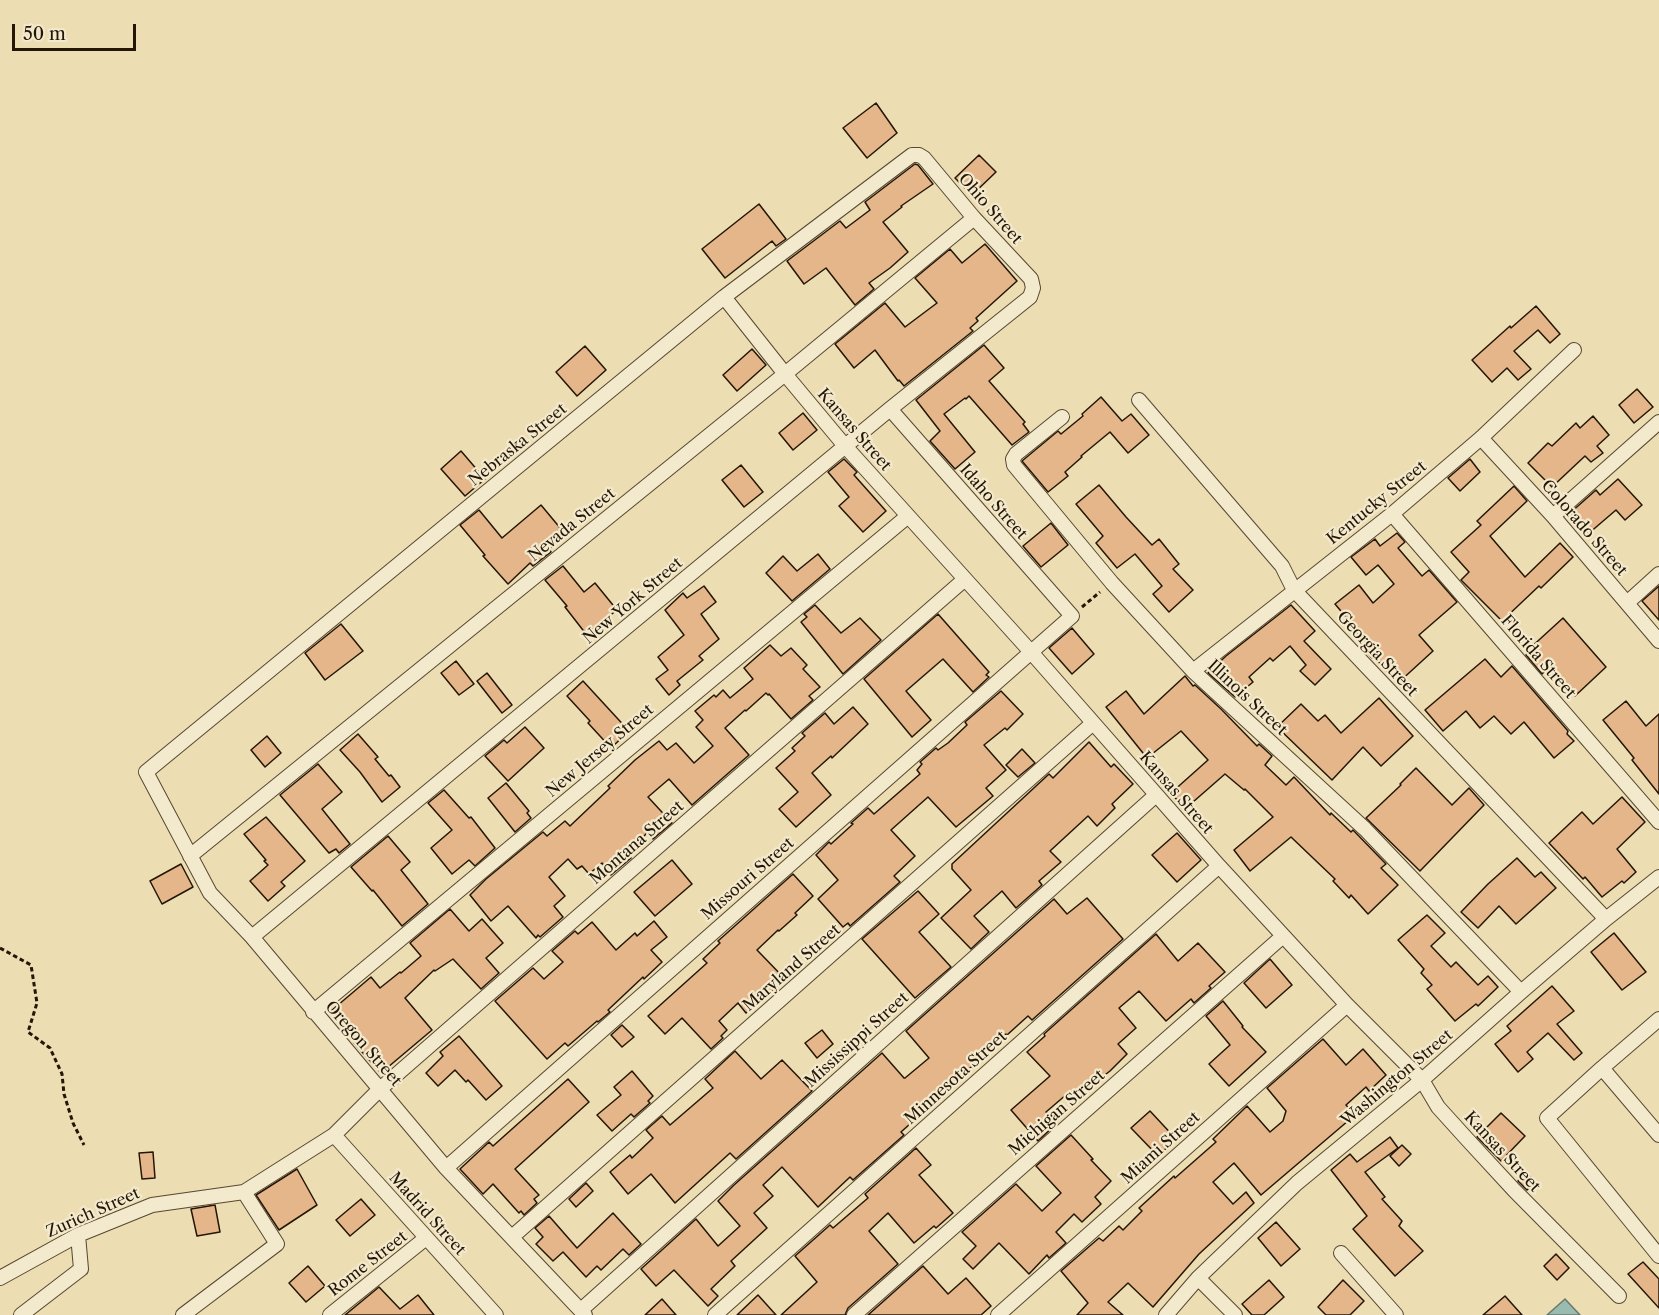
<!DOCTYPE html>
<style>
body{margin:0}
#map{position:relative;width:1659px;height:1315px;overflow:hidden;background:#ecddb2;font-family:"Libre Caslon Text",serif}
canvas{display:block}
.scale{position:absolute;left:12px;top:24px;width:124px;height:27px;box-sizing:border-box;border:3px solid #241606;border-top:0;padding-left:8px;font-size:18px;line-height:21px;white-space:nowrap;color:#241606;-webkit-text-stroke:4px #f3e9cd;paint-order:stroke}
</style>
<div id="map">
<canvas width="1659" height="1315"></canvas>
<div class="scale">50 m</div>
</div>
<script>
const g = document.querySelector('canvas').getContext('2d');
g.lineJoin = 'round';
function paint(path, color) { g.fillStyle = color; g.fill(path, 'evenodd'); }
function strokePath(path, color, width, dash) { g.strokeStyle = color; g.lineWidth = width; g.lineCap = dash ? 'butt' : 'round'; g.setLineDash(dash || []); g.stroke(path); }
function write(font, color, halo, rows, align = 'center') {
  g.font = font + ' "Libre Caslon Text",serif'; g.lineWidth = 4.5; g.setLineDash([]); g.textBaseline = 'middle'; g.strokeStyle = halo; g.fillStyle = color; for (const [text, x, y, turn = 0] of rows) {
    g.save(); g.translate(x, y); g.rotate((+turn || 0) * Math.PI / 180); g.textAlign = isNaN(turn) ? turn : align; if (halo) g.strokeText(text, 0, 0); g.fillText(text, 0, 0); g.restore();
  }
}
const water = new Path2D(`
 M1565 1299 1580 1315H1547Z`);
paint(water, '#99bbb0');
strokePath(water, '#6a796c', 1.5);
const building = new Path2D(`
 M876 103 897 133 867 158 843 128Z
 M979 155 996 172 972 195 955 178Z
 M915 164 918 165 933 184 901 206 902 207 883 222 908 252 890 268 869 283 874 289 855 305 826 268 804 284 787 261 840 221 846 228 870 210 865 202Z
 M759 204 786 239 776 246 772 241 725 278 702 249Z
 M985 244 1017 281 976 318 978 321 970 328 973 331 904 386 899 380 898 381 875 350 854 368 835 344 885 303 905 327 937 303 915 278 950 249 962 263Z
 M1536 306 1560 334 1550 343 1538 330 1514 351 1531 369 1518 380 1507 368 1492 382 1472 360 1510 326 1511 328Z
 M984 345 1004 368 989 381 1025 422 1023 424 1029 432 1012 445 969 396 966 399 965 398 944 414 975 452 955 469 930 441 940 431 916 400Z
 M585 346 606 370 577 396 556 372Z
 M752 349 766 365 737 391 723 375Z
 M1637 389 1653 407 1634 423 1619 405Z
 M1101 397 1122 421 1131 414 1149 435 1128 453 1110 432 1081 456 1082 457 1065 472 1068 476 1048 492 1022 461 1058 431 1061 434 1083 416 1082 414Z
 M803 413 817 430 793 450 779 433Z
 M1593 416 1609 435 1597 446 1603 453 1591 462 1585 456 1552 487 1528 463 1548 443 1552 446 1576 423 1580 428Z
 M461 451 485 479 465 496 441 469Z
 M844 459 857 472 854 475 886 511 863 532 839 506 849 497 828 472Z
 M1470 459 1480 472 1460 491 1448 478Z
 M741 465 763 492 744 507 722 480Z
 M1618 479 1642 505 1625 520 1616 510 1588 534 1570 513 1596 490 1600 495Z
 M1099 485 1126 517 1152 545 1159 539 1179 564 1173 569 1193 590 1169 612 1153 594 1162 586 1135 554 1117 568 1096 543 1103 536 1076 504Z
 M1514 486 1527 501 1490 536 1525 577 1560 543 1573 557 1541 588 1539 586 1502 621 1461 580 1469 572 1451 552 1481 525 1477 521Z
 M541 505 566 535 549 549 551 552 533 566 530 563 508 584 483 556 485 555 460 525 479 510 502 538Z
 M1051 523 1068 545 1041 567 1023 546Z
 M1397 533 1405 542 1398 548 1422 576 1429 570 1457 602 1419 635 1433 651 1398 683 1374 657 1372 658 1362 646 1366 643 1350 625 1351 623 1335 604 1359 585 1373 603 1394 584 1378 565 1366 575 1351 557 1375 539 1380 546Z
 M818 554 830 569 792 601 766 573 783 556 797 571Z
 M563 566 584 592 595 583 617 610 586 634 565 607 567 606 545 580Z
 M704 586 716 602 701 614 719 639 699 656 703 660 677 681 680 685 669 695 656 679 668 670 658 657 684 635 665 610 683 593 687 598Z
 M1659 586V620L1642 601Z
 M815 605 841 633 860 618 881 640 843 674 801 622 807 617 804 614Z
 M1291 605 1315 631 1304 641 1331 669 1315 685 1300 671 1306 665 1290 646 1273 661 1270 658 1249 677 1253 682 1235 697 1208 673 1226 656Z
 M938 614 989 672 986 675 989 677 973 692 943 659 906 691 931 720 912 737 864 679Z
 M1563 618 1606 667 1575 696 1548 668 1542 674 1526 655 1529 651 1528 650Z
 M341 624 363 651 325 680 305 653Z
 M1072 628 1094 654 1072 674 1049 648Z
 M770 645 781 656 791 648 807 665 803 669 820 687 809 696 813 700 791 719 769 694 768 695 766 693 746 711 745 710 725 728 749 755 692 805 669 779 648 797 672 823 653 839 648 832 627 853 631 858 611 875 602 863 589 874 582 866 577 869 568 859 549 877 565 896 554 906 563 917 540 937 538 935 536 938 508 906 491 921 470 895 486 879 543 832 547 836 565 821 570 826 610 788 608 786 635 760 659 741 667 750 676 743 694 763 713 746 696 727 703 720 695 711 714 695 716 697 723 690 730 698 753 679 744 668Z
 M1485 659 1501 677 1512 666 1568 731 1567 734 1574 741 1554 758 1524 722 1511 734 1494 716 1480 728 1466 711 1443 731 1425 710Z
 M456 661 474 684 459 695 441 673Z
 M487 673 512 705 502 713 477 681Z
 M1185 676 1193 686 1195 685 1221 709 1257 746 1259 744 1272 756 1265 765 1286 785 1294 777 1330 815 1331 813 1351 832 1353 830 1386 864 1381 868 1398 885 1368 914 1351 895 1349 898 1333 881 1335 879 1291 837 1250 871 1234 850 1273 817 1245 789 1244 790 1225 774 1185 809 1171 793 1208 760 1181 731 1147 758 1106 707 1126 691 1144 714Z
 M583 681 629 731 611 748 588 723 590 721 567 696Z
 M1001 691 1023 714 1007 730 1005 728 984 745 1006 770 986 788 993 796 956 827 928 797 891 830 915 856 894 876 900 882 850 926 848 923 843 927 818 899 838 880 816 855 829 842 831 844 853 824 851 823 868 808 874 814 920 774 917 770 922 764 920 762 936 748 938 750 948 743 967 725 965 722Z
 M1379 698 1413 736 1381 766 1363 747 1332 780 1277 727 1301 704 1318 721 1325 715 1341 733Z
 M1626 701 1646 726 1659 714V794L1632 760 1634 758 1603 720Z
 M853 707 868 724 832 758 831 756 812 773 831 795 796 827 779 809 798 792 776 768 795 751 792 748 805 736 802 733 825 713 834 724Z
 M525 727 544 748 508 781 485 756 504 740 507 743Z
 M358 734 378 757 375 759 389 776 391 775 400 787 382 802 360 772 340 750Z
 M267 736 281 753 265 767 251 750Z
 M1089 742 1111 767 1114 764 1133 784 1112 804 1115 808 1097 826 1088 816 1050 851 1061 862 1039 881 1042 885 1016 908 1002 891 974 916 989 932 971 949 941 918 971 890 952 869V864L1049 774 1053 778Z
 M1022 749 1035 763 1018 777 1006 765Z
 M318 764 342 792 322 809 350 844 339 853 336 849 329 853 280 795Z
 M1416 768 1452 805 1469 788 1484 805 1420 871 1366 818 1401 785 1400 784Z
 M506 783 529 811 527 813 531 818 515 832 488 798Z
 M444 790 469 818 471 817 495 848 475 866 469 860 452 874 431 848 452 830 428 803Z
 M1622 797 1645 822 1617 849 1636 872 1624 883 1622 881 1602 897 1585 877 1583 879 1549 843 1582 812 1593 824Z
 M266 817 305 861 281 882 285 886 268 901 250 881 268 865 264 861 266 860 244 834Z
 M1177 833 1201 860 1177 882 1152 855Z
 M388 836 410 862 401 870 428 904 402 926 373 890 372 891 351 867Z
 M1517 858 1535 877 1541 872 1556 888 1516 924 1499 906 1478 928 1461 912 1488 884Z
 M672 860 692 884 655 916 634 892Z
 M181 864 193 887 162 904 150 881Z
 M793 874 813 896 795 913 797 915 779 931 778 930 757 950 785 979 766 997 765 996 746 1013 738 1003 719 1021 727 1030 721 1036 723 1038 711 1049 682 1018 665 1034 648 1016 707 963 703 959 720 943 718 941Z
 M918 891 939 914 919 932 951 967 915 998 862 939Z
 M1087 898 1123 939 1032 1020 1028 1016 1007 1035 1006 1034 969 1069 928 1103 930 1106 901 1132 904 1135 853 1180 850 1177 818 1207 782 1167 763 1185 773 1196 754 1213 767 1228 731 1261 735 1266 711 1289 718 1296 708 1306 674 1270 656 1286 641 1269 696 1219 718 1246 740 1226 718 1201 734 1185 882 1053 904 1078H905L929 1058 906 1031 1054 899 1067 914Z
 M450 909 469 931 482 919 503 943 486 958 499 973 481 989 453 959 435 971 434 970 405 998 432 1030 381 1073 354 1043 357 1041 331 1011 371 977 380 988 400 972 401 973 421 956 410 943Z
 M1427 915 1445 933 1431 946 1451 967 1456 962 1478 985 1488 976 1498 987 1478 1006 1476 1004 1455 1021 1427 989 1432 985 1421 973 1424 969 1398 940Z
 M654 921 667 937 651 950 662 962 644 979 643 977 608 1010 610 1012 598 1022 597 1021 568 1046 565 1043 547 1059 495 1001 533 968 544 979 563 962 552 951 575 931 578 934 592 922 616 950 635 933 637 936Z
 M1614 933 1646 972 1622 990 1591 952Z
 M1156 934 1178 961 1198 943 1225 972 1209 986 1211 988 1194 1003 1191 999 1166 1021 1139 991 1119 1008 1136 1028 1118 1044 1127 1054 1110 1071 1088 1088 1085 1084 1069 1097 1067 1094 1046 1112 1056 1124 1038 1141 1011 1110 1050 1076 1027 1052 1045 1036 1044 1034Z
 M1270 959 1292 985 1266 1008 1244 983Z
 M1552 986 1574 1011 1557 1024 1582 1053 1574 1060 1548 1033 1527 1052 1533 1059 1518 1072 1495 1044 1511 1031 1507 1026Z
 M1223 1001 1243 1026 1242 1027 1266 1052 1229 1086 1209 1064 1230 1045 1206 1016Z
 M622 1025 634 1037 622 1047 611 1035Z
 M822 1030 833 1044 817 1058 805 1043Z
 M459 1036 502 1086 486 1100 468 1080 466 1082 455 1070 438 1086 426 1073 443 1056 440 1052Z
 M1323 1039 1346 1065 1363 1049 1386 1075 1369 1091 1366 1087 1346 1105 1355 1115 1261 1195 1234 1163 1213 1182 1233 1204 1246 1192 1254 1203 1199 1254 1153 1307 1128 1283 1108 1302 1123 1315H1077L1088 1303 1061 1271 1099 1238 1103 1241 1119 1226 1123 1230 1142 1211 1139 1208 1174 1176 1175 1178 1216 1142 1213 1139 1247 1106 1270 1132 1283 1121 1286 1111 1267 1088Z
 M735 1051 761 1079 782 1060 812 1091 736 1159 730 1153 675 1203 651 1174 628 1194 610 1172 630 1155 632 1158 653 1138 646 1130 662 1116 670 1125 713 1088 705 1079Z
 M632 1071 653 1096 648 1101 650 1103 634 1117 631 1114 612 1131 597 1115 621 1095 614 1087Z
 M568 1079 589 1102 515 1169 539 1195 534 1199 537 1203 524 1215 521 1211 519 1213 493 1184 483 1194 460 1169 489 1142 493 1146Z
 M1150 1111 1176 1139 1158 1156 1131 1128Z
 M1501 1113 1525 1136 1501 1161 1477 1137Z
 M1071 1135 1093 1159 1091 1160 1111 1181 1095 1197 1101 1204 1082 1222 1074 1214 1056 1232 1066 1243 1049 1258 1047 1255 1029 1274 999 1243 973 1269 963 1259 976 1246 962 1232 1016 1184 1042 1211 1061 1193 1036 1166Z
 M1390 1137 1398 1148 1365 1172 1385 1197 1382 1199 1402 1221 1399 1226 1423 1251 1395 1276 1353 1229 1367 1216 1331 1170 1350 1154 1357 1162Z
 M1402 1145 1411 1154 1399 1166 1390 1156Z
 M916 1148 931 1165 919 1175 953 1213 936 1228 934 1226 914 1243 888 1213 869 1231 898 1264 848 1308 845 1315H781L817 1282 795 1256 830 1225 833 1228 868 1198 865 1194Z
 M153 1152 155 1178 142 1179 139 1153Z
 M297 1169 317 1205 279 1230 256 1195Z
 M1525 1172 1535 1181 1527 1190 1518 1181Z
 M586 1183 593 1191 576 1207 569 1199Z
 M361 1199 375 1215 350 1236 336 1220Z
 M215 1205 220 1232 197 1236 191 1209Z
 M613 1213 641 1244 629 1255 623 1249 601 1270 597 1266 586 1277 563 1252 553 1261 536 1244 543 1237 535 1228 549 1216 577 1248Z
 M1276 1222 1300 1249 1281 1266 1258 1238Z
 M1556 1254 1569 1268 1557 1280 1544 1266Z
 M1643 1262 1659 1279V1308L1628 1274Z
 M308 1266 325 1286 306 1302 289 1283Z
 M923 1266 948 1294 966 1278 991 1306 981 1315H868Z
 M1269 1280 1284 1297 1264 1315H1252L1242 1304Z
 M1343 1280 1364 1301 1350 1315H1326L1318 1307Z
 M379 1287 400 1309 418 1295 434 1315H345Z
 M758 1295 776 1315H737Z
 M1505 1296 1522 1315H1483Z
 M662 1299 676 1315H645Z`);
paint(building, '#e5b68a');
strokePath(building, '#241606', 1.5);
const street = new Path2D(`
 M724 297 785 374 845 446 1031 652 1219 866 1347 1005 1422 1080 1438 1107 1466 1138 1514 1190 1619 1296
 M1139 400 1282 566 1294 590 1606 919
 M1062 417 1016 454 1013 459 1014 465 1112 583 1193 671 1365 829 1521 992
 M1481 438 1553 516 1659 641
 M1392 514 1659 822
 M1553 516 1659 422
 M1627 603 1659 574
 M1193 671 1392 514 1481 438 1574 350
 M190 856 785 374 974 218
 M252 937 890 409 1030 297 1033 288 1031 279 974 218 924 158 919 155H912L724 297 146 772 210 893 252 937 446 1168 585 1315
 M313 1012 908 516
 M1659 1019 1602 1068 1547 1118 1659 1256
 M1602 1068 1659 1135
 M334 1135 496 1315
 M446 1168 1072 616 890 409
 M512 1237 1093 723
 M1341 1253 1396 1315
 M0 1278 78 1235 152 1205 244 1192 334 1135 380 1089 965 579
 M1198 1278 1235 1315
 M581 1310 1156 795
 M21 1315 81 1269 78 1235
 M183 1315 277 1244 244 1192
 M330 1315 426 1238
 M715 1315 1219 866
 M854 1315 1283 936
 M998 1315 1347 1005
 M1166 1315 1198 1278 1297 1183 1422 1080 1521 992 1606 919 1659 877`);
strokePath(street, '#564831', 16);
strokePath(new Path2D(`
 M1082 607 1100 592
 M0 948 31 965 37 1003 28 1032 50 1048 62 1074 64 1094 73 1123 84 1145`), '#241606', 3, [4.5, 3]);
strokePath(street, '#f3e9cd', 14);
write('16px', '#241606', '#f3e9cd', [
 ["Ohio Street",990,209,49],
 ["Kansas Street",854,430,49],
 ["Nebraska Street",518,445,-39],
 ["Idaho Street",993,502,49],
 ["Kentucky Street",1377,503,-39],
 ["Nevada Street",572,525,-39],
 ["Colorado Street",1584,528,49],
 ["New York Street",633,601,-40],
 ["Georgia Street",1377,654,47],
 ["Florida Street",1538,657,49],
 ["Illinois Street",1247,698,43],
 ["New Jersey Street",600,751,-40],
 ["Kansas Street",1176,793,49],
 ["Montana Street",637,843,-41],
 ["Missouri Street",748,879,-41],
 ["Maryland Street",792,968,-41],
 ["Mississippi Street",857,1040,-42],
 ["Oregon Street",363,1044,49],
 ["Minnesota Street",956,1078,-42],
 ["Washington Street",1397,1078,-40],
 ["Michigan Street",1057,1113,-41],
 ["Miami Street",1161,1148,-42],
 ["Kansas Street",1502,1152,47],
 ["Zurich Street",93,1213,-24],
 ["Madrid Street",427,1214,48],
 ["Rome Street",368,1264,-38]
]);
</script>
